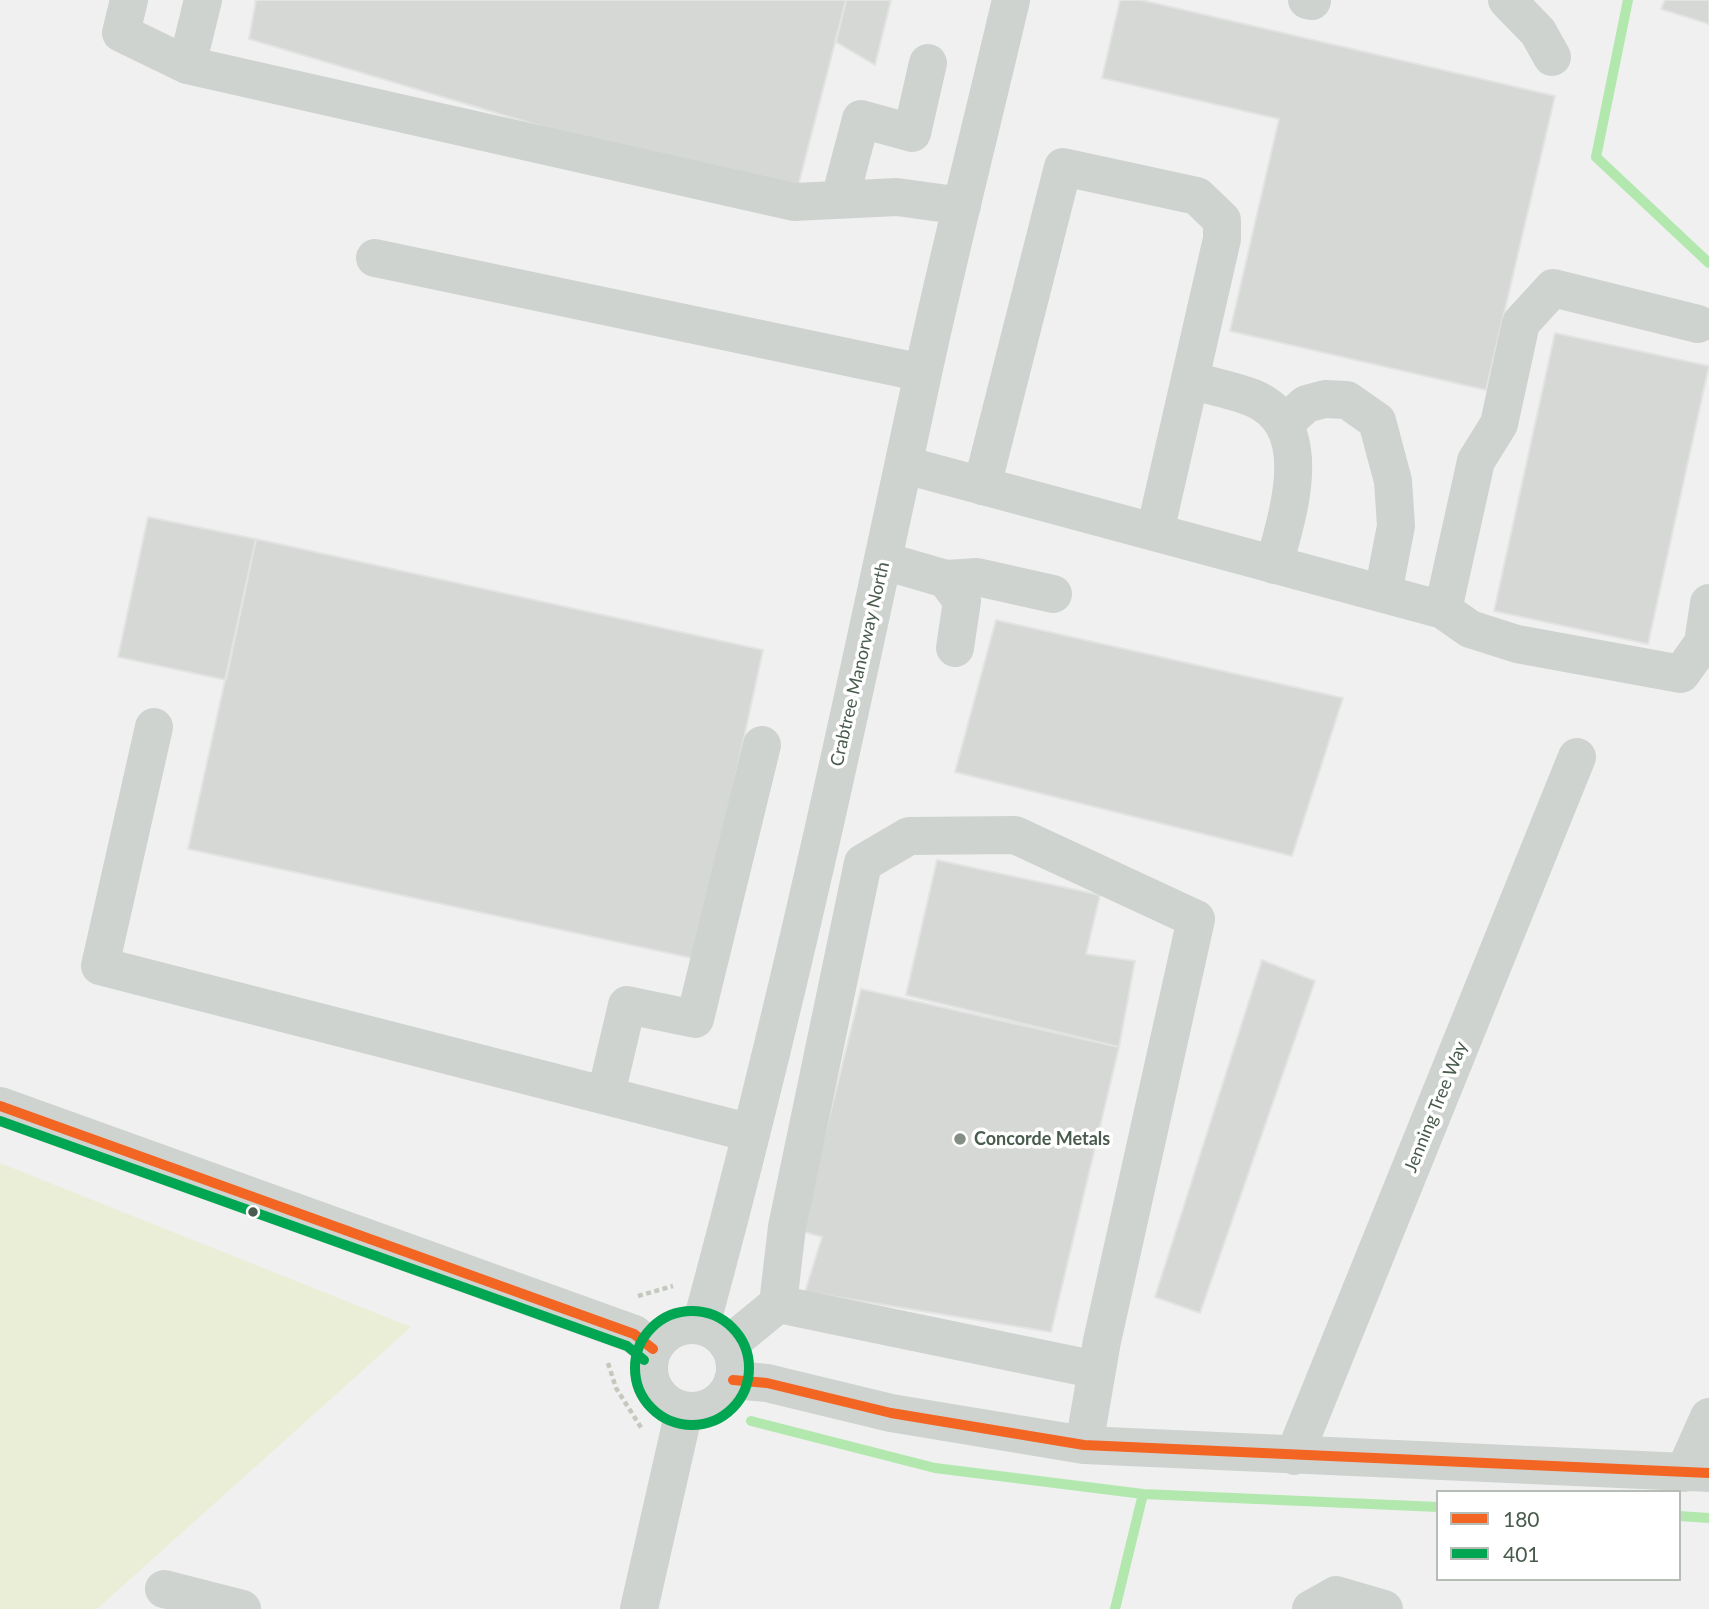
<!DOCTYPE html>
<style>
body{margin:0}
#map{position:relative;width:1709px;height:1609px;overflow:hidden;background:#f0f0f0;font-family:Lato,sans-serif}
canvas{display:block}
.legend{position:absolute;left:1436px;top:1490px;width:245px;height:91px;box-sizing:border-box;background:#fff;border:2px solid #b6bdb7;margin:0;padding:9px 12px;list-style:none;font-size:21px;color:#495b4c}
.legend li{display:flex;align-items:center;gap:14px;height:35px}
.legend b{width:35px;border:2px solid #b6bdb7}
</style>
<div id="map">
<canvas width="1709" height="1609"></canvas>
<ul class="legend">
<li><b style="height:9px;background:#f26522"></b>180</li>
<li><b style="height:9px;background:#00a651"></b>401</li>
</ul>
</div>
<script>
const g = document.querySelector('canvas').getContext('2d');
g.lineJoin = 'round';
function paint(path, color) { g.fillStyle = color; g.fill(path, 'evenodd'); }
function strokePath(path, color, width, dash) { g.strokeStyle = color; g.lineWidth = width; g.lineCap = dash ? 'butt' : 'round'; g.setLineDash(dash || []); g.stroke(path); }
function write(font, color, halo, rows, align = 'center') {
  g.font = font + ' Lato,sans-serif'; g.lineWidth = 7; g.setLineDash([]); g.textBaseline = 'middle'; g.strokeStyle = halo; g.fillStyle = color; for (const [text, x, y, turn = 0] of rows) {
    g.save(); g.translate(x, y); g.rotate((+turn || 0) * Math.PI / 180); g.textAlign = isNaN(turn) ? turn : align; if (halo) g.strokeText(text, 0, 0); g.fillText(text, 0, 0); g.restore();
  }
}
paint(new Path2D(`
 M0 1163 411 1327 97 1609H0Z`), '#ebeed6');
strokePath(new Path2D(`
 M1628 0 1596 157 1709 263
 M751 1421 935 1468 1143 1494 1438 1507
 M1679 1516 1709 1518
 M1115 1609 1143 1494`), '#b2e8ae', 10);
const building = new Path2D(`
 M256 0H846L794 202 249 39Z
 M846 0H891L875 65 836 42Z
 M1120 0H1141L1555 96 1486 390 1230 331 1279 119 1102 78Z
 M1665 0H1709V24L1661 9Z
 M1555 333 1709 366 1648 644 1494 611Z
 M148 517 256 539 226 680 118 657Z
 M256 539 763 650 696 959 188 849Z
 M996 620 1343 698 1292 856 955 772Z
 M937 860 1100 895 1086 954 1135 961 1119 1047 906 995Z
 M1262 960 1315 981 1200 1313 1155 1297Z
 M861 989 1119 1047 1051 1332 805 1292 822 1237 801 1231Z`);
paint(building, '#d6d8d6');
strokePath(building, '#e2e3e2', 2);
strokePath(new Path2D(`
 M638 1296 673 1286
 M608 1363 616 1388 642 1429`), '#c4c9bd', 4.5, [5, 3.5]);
strokePath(new Path2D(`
 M129 0 121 33 187 65 794 202 897 197 962 206
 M1307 0 1312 1
 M1507 0 1538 32 1552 57
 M187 65 203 0
 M840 199 861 119 912 133 928 63
 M375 258 923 373
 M1190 380C1210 386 1233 390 1253 398 1318 426 1288 513 1274 565
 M1285 423 1306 404 1325 399 1347 400 1377 421 1393 481 1396 526 1383 593
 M905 465 1443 610 1476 461 1499 424 1521 323 1553 288 1698 324
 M982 486 1063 167 1197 196 1222 220V239L1155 532
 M884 561 946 579 962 601 955 648
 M946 579 977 577 1053 594
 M1443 610 1470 629 1517 644 1681 674 1703 643 1709 603
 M154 727 100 966 751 1133
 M606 1094 627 1005 695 1019 762 745
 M0 1106 634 1334 653 1349
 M778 1304 1097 1370
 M701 1325C787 1011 855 691 923 373 950 248 982 124 1011 0
 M649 1368a43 43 0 1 1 86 0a43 43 0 1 1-86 0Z
 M728 1345 778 1304 787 1227 863 863 909 836 1015 835 1196 919 1102 1341 1084 1445
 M733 1380 767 1383 891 1413 1084 1445 1709 1473
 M1294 1456 1577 757
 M1684 1473 1709 1417
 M164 1589 242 1609
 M639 1609 684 1411
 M1311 1609 1336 1595 1384 1609`), '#cfd3d0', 38);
strokePath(new Path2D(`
 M0 1106 634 1334 653 1349
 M733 1380 767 1383 891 1413 1084 1445 1709 1473`), '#f26522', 10);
strokePath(new Path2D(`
 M0 1121 627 1346 644 1360
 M635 1368a57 57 0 1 1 114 0a57 57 0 1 1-114 0Z`), '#00a651', 10);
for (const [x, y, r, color] of [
 [960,1139,7,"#838f85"],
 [253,1212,6,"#495b4c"]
]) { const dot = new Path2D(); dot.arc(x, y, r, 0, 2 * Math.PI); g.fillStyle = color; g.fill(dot); strokePath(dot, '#fff', 2.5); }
write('18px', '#495b4c', '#fff', [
 ["Crabtree Manorway North",860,664,-77],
 ["Jenning Tree Way",1436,1107,-68]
]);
write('bold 18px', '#495b4c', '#fff', [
 ["Concorde Metals",974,1139]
], 'left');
</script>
